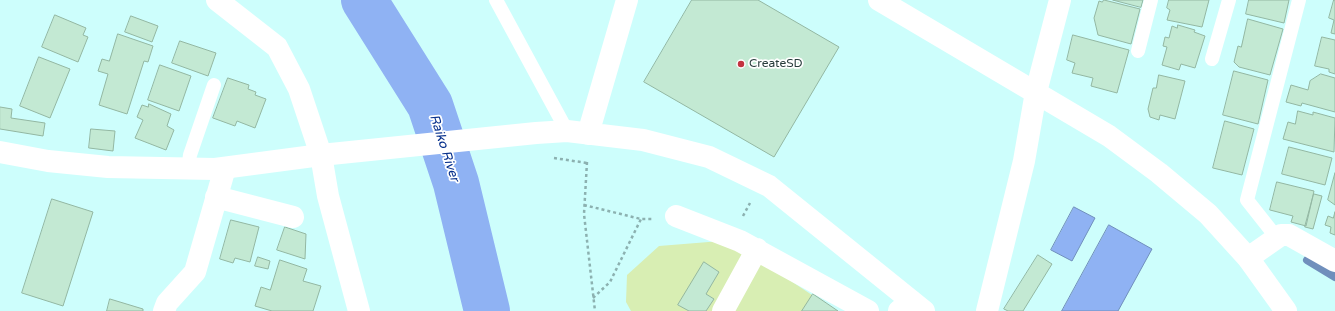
<!DOCTYPE html>
<style>
body{margin:0}
canvas{display:block;background:#cdfefc}
</style>
<canvas width="1335" height="311"></canvas>
<script>
const g = document.querySelector('canvas').getContext('2d');
g.lineJoin = 'round';
function paint(path, color) { g.fillStyle = color; g.fill(path, 'evenodd'); }
function strokePath(path, color, width, dash) { g.strokeStyle = color; g.lineWidth = width; g.lineCap = dash ? 'butt' : 'round'; g.setLineDash(dash || []); g.stroke(path); }
function write(font, color, halo, rows, align = 'center') {
  g.font = font + ' "Varela Round",sans-serif'; g.lineWidth = 3.5; g.setLineDash([]); g.textBaseline = 'middle'; g.strokeStyle = halo; g.fillStyle = color; for (const [text, x, y, turn = 0] of rows) {
    g.save(); g.translate(x, y); g.rotate((+turn || 0) * Math.PI / 180); g.textAlign = isNaN(turn) ? turn : align; if (halo) g.strokeText(text, 0, 0); g.fillText(text, 0, 0); g.restore();
  }
}
paint(new Path2D(`
 M721 241 788 279 836 311H631L626 302 627 275 659 246Z`), '#d8eeb3');
const water = new Path2D(`
 M1074 207 1095 218 1072 261 1051 250Z
 M1109 225 1152 249 1118 311H1062Z`);
paint(water, '#8fb2f3');
strokePath(water, '#708fbc', 1);
strokePath(new Path2D(`
 M1307 260 1335 277`), '#708fbc', 8);
strokePath(new Path2D(`
 M364 0 430 105 456 183 487 311`), '#8fb2f3', 46);
const building = new Path2D(`
 M692 0H758L839 47 774 157 644 82Z
 M1104 0 1140 9 1131 44 1098 35 1094 18 1099 1 1102 2Z
 M1113 0H1143L1141 7Z
 M1169 0H1209L1202 27 1167 20 1170 10 1167 8Z
 M1249 0H1289L1284 23 1246 14Z
 M1334 0H1335V34L1331 33 1334 20 1329 18Z
 M55 15 86 28 83 35 88 37 78 62 42 47Z
 M131 16 158 26 152 42 125 32Z
 M1248 19 1283 29 1270 75 1239 67 1234 62 1238 46 1241 47Z
 M1178 25 1195 30 1194 32 1205 36 1195 68 1181 64 1179 70 1162 65 1167 47 1163 46 1165 37 1169 38 1172 26 1177 28Z
 M118 34 153 46 148 62 144 61 127 114 99 105 108 74 98 71 102 59 109 61Z
 M1073 35 1129 50 1117 93 1091 86 1093 78 1072 73 1075 63 1067 60Z
 M1322 37 1335 40V74L1329 72V69L1315 66Z
 M180 41 216 53 208 76 172 63Z
 M39 57 70 69 50 118 20 106Z
 M160 65 191 76 179 111 148 100Z
 M1234 71 1268 80 1258 124 1223 115Z
 M1321 74 1335 78V112L1302 103 1301 106 1286 102 1291 85 1308 90 1310 81Z
 M1159 75 1185 81 1175 119 1160 115 1159 120 1150 117 1148 109 1153 88H1156Z
 M228 78 249 85 248 89 256 92 255 95 266 99 255 128 237 121 235 126 213 118Z
 M149 104 171 114 167 126 174 130 166 150 135 138 143 120 137 117 142 105 148 107Z
 M0 107 12 109 11 118 45 123 43 136 0 129Z
 M1298 111 1313 115V112L1335 118 1334 152 1283 139 1288 122 1295 124Z
 M1225 121 1254 129 1242 175 1213 168Z
 M91 129 115 131 113 151 89 148Z
 M1289 147 1332 158 1325 185 1282 174Z
 M1335 173V205L1328 200Z
 M1277 182 1314 191 1306 226 1291 222 1293 216 1270 210Z
 M1314 194 1322 196 1313 229 1305 227Z
 M52 199 93 212 63 306 22 293Z
 M1335 212V235L1330 233 1331 227 1325 225 1328 216 1333 218Z
 M231 220 259 227 250 262 235 258 233 263 220 259Z
 M285 227 306 234 305 259 277 250Z
 M1038 255 1052 264 1023 311H1008L1004 309Z
 M258 257 270 261 268 269 255 266Z
 M280 260 307 269 303 281 321 286 313 311H272L255 306 261 287 270 290Z
 M704 262 719 272 706 294 714 299 706 311H689L678 305Z
 M813 294 838 311H802Z
 M110 299 143 309V311H107Z`);
paint(building, '#c3e9d3');
strokePath(building, '#93b7a2', 1);
strokePath(new Path2D(`
 M554 158 587 163
 M587 162 584 214 595 311
 M584 205 641 219H654
 M743 216 750 203
 M593 298 610 282 641 219`), '#8cb1b0', 2.5, [3, 3]);
strokePath(new Path2D(`
 M496 0 567 131
 M1138 51 1151 0
 M1212 59 1229 0
 M188 169 190 155 214 85
 M1277 238 1247 200 1299 0`), '#fff', 14);
strokePath(new Path2D(`
 M217 0 277 47 299 89 321 155 328 196 359 311
 M216 197 293 217
 M676 216 740 241 868 311
 M1248 258 1281 235H1289L1335 261
 M164 311 167 303 195 272 225 168
 M723 311 757 249
 M899 311 911 301
 M987 311 1024 161 1036 92 1060 0`), '#fff', 22);
strokePath(new Path2D(`
 M879 0 1109 136 1159 173 1208 214 1248 258 1286 311
 M588 134 627 0
 M0 152 48 161 108 167 215 169 321 155 536 133 567 131 643 140 709 157 769 186 924 311`), '#fff', 22);
for (const [x, y, r, color] of [
 [741,64,4,"#c33340"]
]) { const dot = new Path2D(); dot.arc(x, y, r, 0, 2 * Math.PI); g.fillStyle = color; g.fill(dot); strokePath(dot, '#fff', 1.5); }
write('12px', '#293d3c', '#fff', [
 ["CreateSD",749,64]
], 'left');
write('italic 13px', '#07308c', '#fff', [
 ["Raiko River",444,148,72]
]);
</script>
